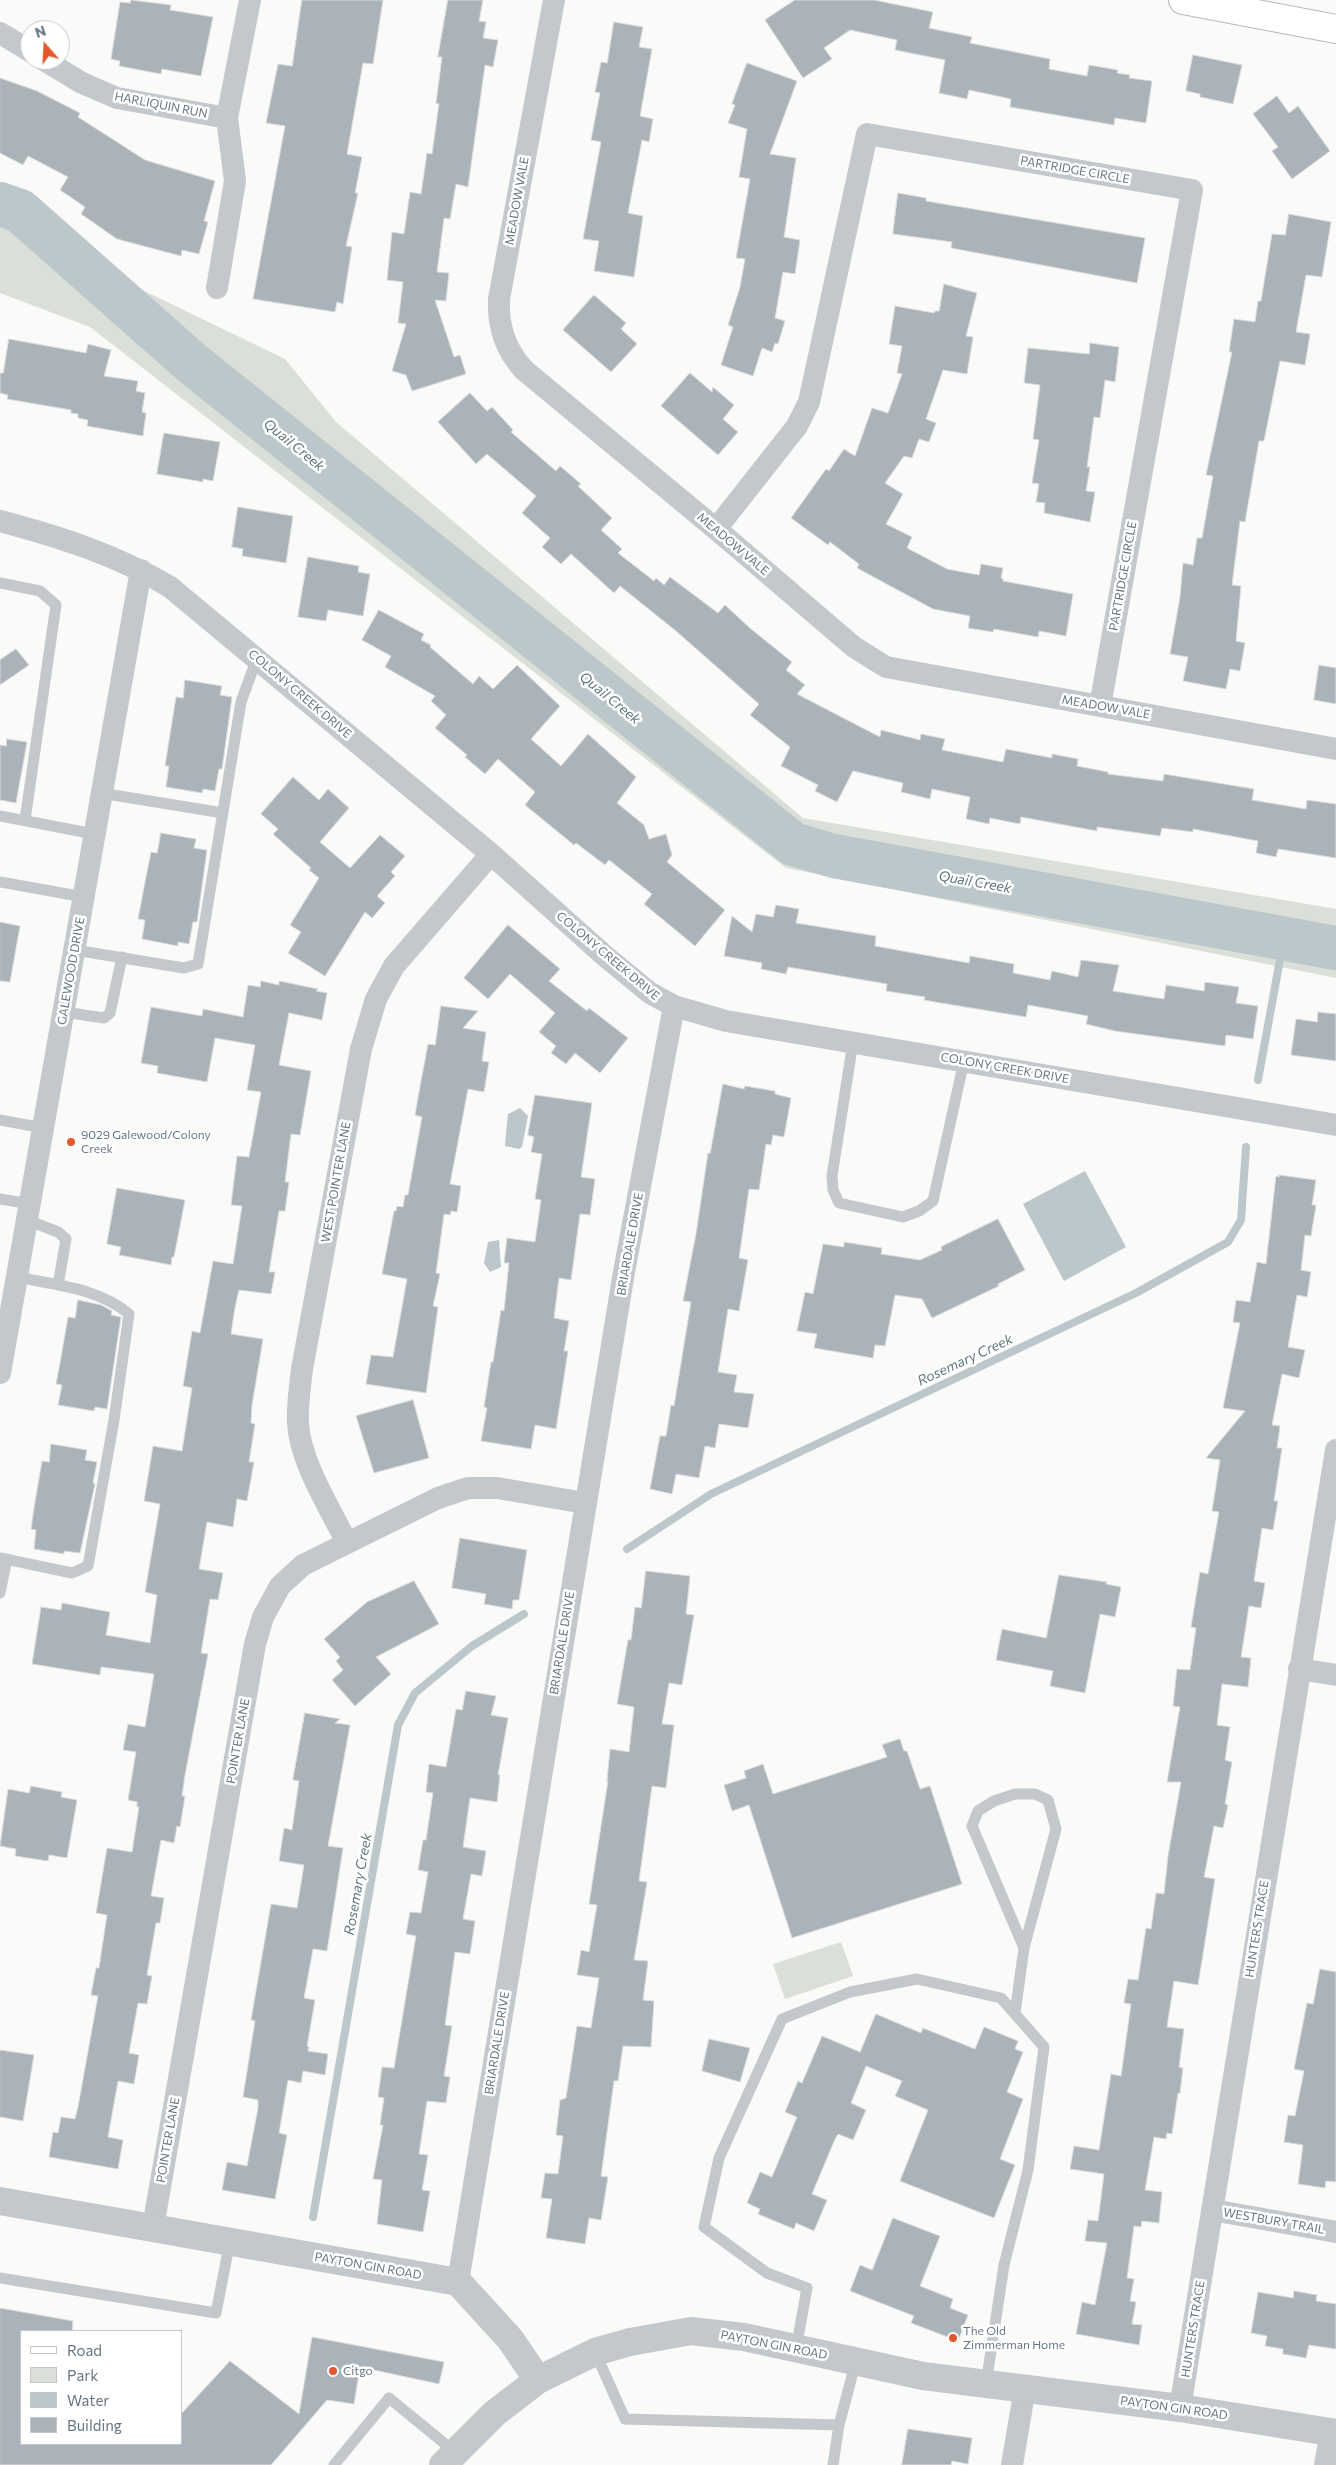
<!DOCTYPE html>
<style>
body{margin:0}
#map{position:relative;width:1336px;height:2465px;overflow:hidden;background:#fafaf8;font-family:Commissioner,sans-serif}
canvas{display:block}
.legend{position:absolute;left:20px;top:2330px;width:162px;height:115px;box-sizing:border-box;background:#fff;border:1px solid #c1c8cd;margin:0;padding:6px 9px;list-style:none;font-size:15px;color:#657683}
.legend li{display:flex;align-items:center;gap:10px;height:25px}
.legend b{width:25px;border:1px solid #c1c8cd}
.north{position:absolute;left:20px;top:20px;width:50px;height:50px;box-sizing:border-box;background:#fff;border:1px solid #c1c8cd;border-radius:50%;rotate:341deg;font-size:14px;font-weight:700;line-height:20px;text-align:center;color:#657683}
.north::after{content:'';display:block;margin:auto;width:18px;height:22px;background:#e4572e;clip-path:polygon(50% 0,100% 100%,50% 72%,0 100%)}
</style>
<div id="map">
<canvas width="1336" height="2465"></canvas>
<ul class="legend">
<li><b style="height:6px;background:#fff"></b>Road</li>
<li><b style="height:14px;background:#dadfd7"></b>Park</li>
<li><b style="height:14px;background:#bbc7cb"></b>Water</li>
<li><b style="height:14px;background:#aab3b9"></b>Building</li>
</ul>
<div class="north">N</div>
</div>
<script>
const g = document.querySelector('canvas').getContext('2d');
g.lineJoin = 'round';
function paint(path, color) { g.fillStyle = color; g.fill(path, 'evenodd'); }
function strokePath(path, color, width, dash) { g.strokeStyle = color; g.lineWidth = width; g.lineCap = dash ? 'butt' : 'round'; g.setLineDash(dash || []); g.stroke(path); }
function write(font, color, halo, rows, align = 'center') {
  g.font = font + ' Commissioner,sans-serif'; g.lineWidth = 5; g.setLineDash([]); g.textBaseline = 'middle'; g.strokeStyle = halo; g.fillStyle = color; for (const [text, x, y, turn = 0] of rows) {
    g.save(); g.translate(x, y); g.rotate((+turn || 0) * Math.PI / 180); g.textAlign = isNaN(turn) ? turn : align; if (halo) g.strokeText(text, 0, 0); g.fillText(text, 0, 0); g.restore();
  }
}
paint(new Path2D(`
 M0 186 134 286 285 359 336 422 803 818 1336 909V978L786 868 90 327 0 293Z
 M841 1942 853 1976 785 1999 773 1964Z`), '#dadfd7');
paint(new Path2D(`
 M520 1108 528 1116 522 1147 519 1149 505 1146V1144L508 1114Z
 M1085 1171 1126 1247 1064 1281 1023 1204Z
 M499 1240 501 1267 490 1272 484 1263 488 1242Z`), '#bbc7cb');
strokePath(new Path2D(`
 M1258 1080 1281 954 1294 940
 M627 1549 711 1494 1136 1293 1228 1242 1241 1220 1246 1147
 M313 2217 398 1725 415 1693 472 1646 524 1614`), '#bbc7cb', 8);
strokePath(new Path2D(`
 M0 204 20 211 193 364 793 844 834 856 1336 948`), '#bbc7cb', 44);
const building = new Path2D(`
 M131 0 171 5 170 10 213 17 201 76 162 69 161 74 119 66 120 61 111 59 120 2 130 3Z
 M302 0H383L373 64 363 63 347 154 362 157 355 193H358L346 246 352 247 343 304 337 302 335 312 253 299 285 126 266 123 278 64 292 66Z
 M448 0H483L479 21 486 22 483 38 498 40 493 67 485 65 468 187 456 184 450 219 444 218 437 272 449 273 446 301 435 300 454 357 460 355 466 374 412 391 406 375 392 371 406 324 398 323 403 282 387 280 392 232 404 234 410 192 421 194 427 153 432 154 439 104 436 103 442 57H438Z
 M795 0H874L933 12 929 28 972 37 970 43 1050 59 1049 69 1087 76 1089 65 1118 70 1117 73 1130 75 1129 78 1152 81 1146 123 1115 118 1114 125 1010 107 1011 99 969 90 967 99 939 93 945 60 895 50 897 40 850 30 824 48 832 59 803 78 765 20Z
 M614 22 643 27 639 47 652 49 640 116 653 119 649 142 642 140 628 213 643 216 634 277 594 271 599 241 583 239 601 142 591 140 600 93 595 92 601 62 607 63Z
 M1193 55 1242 65 1233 104 1200 97V94L1186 91Z
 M747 63 797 81 770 154 796 158 784 237 800 240 795 274 783 272 775 318 785 321 778 344 775 343 772 352 762 348 753 376 721 365 733 327 728 325 740 287 745 259 736 258 750 179 739 177 747 129 728 123 735 105 732 104Z
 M0 78 37 91 80 113 78 117 145 160 215 181 204 221 208 222 199 254 182 250 181 256 117 239 81 214 85 207 60 190 68 177 28 156 23 165 0 153Z
 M1277 96 1289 113 1298 106 1330 151 1292 179 1272 151 1278 147 1253 114Z
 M898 193 926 198V201L1145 238 1137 283 951 248 952 242 893 234Z
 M1289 214 1331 222 1322 277 1306 275 1296 332 1310 334 1305 365 1280 361 1264 441H1259L1245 522 1240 521 1232 585 1241 586 1236 641 1245 643 1240 671 1230 669 1226 689 1183 681 1188 657 1170 654 1180 597 1183 563 1193 565 1197 538H1202L1213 476 1206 475 1232 352H1229L1234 319 1255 322 1258 301H1261L1272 234 1285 235Z
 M944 284 977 293 966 336 973 337 967 374 943 370 926 419 936 423 929 442 919 439 912 458 904 456 885 483 903 494 886 524 912 537 907 548 947 569 979 575 981 564 1003 568 1001 578 1003 579V581L1073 594 1066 636 1039 631 1038 637 994 629 993 632 968 628 970 616 933 609 857 568 859 564 830 542 828 545 791 518 826 469 829 471 844 449 855 456 872 408 888 413 902 374 897 373 902 346 889 344 895 306 934 313 935 311H939Z
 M594 295 626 323 621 329 637 344 611 372 563 330Z
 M9 339 86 353 88 344 111 350 104 376 138 381 136 391 145 393 142 412 146 413 143 436 87 426 88 420 78 418V414L71 413V410L7 399 8 395 0 393V373H3Z
 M1090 343 1119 347 1115 382 1105 380 1100 418 1094 417 1087 467H1090L1086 491 1095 492 1090 522 1044 513 1045 503 1036 502 1039 484 1032 483 1039 440 1033 439 1040 385 1024 383 1028 348 1089 354Z
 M690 373 712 392 713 387 734 405 723 419 738 432 718 455 661 406Z
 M470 393 487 411 492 407 513 430 511 432 556 471 560 466 581 484 578 486 612 518 601 530 622 549 618 553 654 581 656 578 664 585 670 577 718 613 725 605 751 629 792 662 786 670 805 685 797 694 880 737 881 730 920 740 921 734 945 739 942 750 1003 762 1006 749 1052 758V754L1078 759 1077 766 1108 772V774L1163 781 1164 774 1254 789 1252 800 1306 809 1307 800 1336 804V858L1278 849 1276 857 1256 853 1258 841 1193 829V832L1162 828 1160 836 1097 827V831L1021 817 1020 824 990 818 989 824 966 819 970 797 932 789 930 799 901 792 903 783 853 771 837 802 815 791 818 785 781 766 790 747 750 715 759 704 676 631 620 586 614 593 571 554 561 564 542 547 550 538 522 513 536 496 487 454 476 464 438 422Z
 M164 433 220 442 213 481 203 479V482L157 474Z
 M238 507 293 516 286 563 242 556 243 549 232 547Z
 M308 557 359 566 358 572 370 574 363 616 328 610 326 621 298 617Z
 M379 610 424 634 421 640 431 645 430 647 473 684 479 676 493 689 517 665 560 706 531 739 561 766 588 734 636 777 617 803 644 825 649 839 666 834 672 855 667 862 725 910 695 946 644 904 652 894 609 860 605 865 576 843 574 845 525 805 535 792 498 759 485 774 465 757 467 755 435 728 446 715 431 701 435 696 385 667 391 656 362 640Z
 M16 649 29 665 0 685V660Z
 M1319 665 1336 668V704L1314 700Z
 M185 680 222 686 220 695 232 697 222 769H219L215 791 203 789 202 793 166 787 169 766H165L176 697 183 698Z
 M7 739 27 742 16 803 0 800V745L6 746Z
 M293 777 319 800 328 789 349 808 320 842 350 868 380 835 405 856 391 872 395 876 377 896 385 903 372 918 365 912 325 976 288 953 301 932 290 925 319 878 309 870 311 868 273 834 278 829 261 814Z
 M161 833 196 839 194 848 207 850 197 922H193L189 944 178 942V946L142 939 145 920 138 919 146 877 151 852 157 853Z
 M776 905 799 909 796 923 876 936 875 946 969 963 970 956 1014 964 1013 973 1050 980 1052 971 1078 977 1081 960 1119 965 1113 991 1164 999 1166 985 1204 991 1205 982 1239 987 1236 1003 1258 1006 1253 1039 1226 1035 1225 1046 1115 1031 1086 1024 1088 1016 1028 1005 1026 1017 935 1002 924 1000 925 997 886 991 887 984 788 967 786 974 761 969 762 963 724 956 732 916 752 932 756 914 773 917Z
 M0 922 20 926 10 982 0 981Z
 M508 925 560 969 549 981 587 1011 589 1008 628 1038 600 1073 575 1053 566 1064 551 1053 556 1046 539 1032 555 1013 510 974 488 999 464 978Z
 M261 981 279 985V981L318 989 316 991 327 993 322 1020 289 1013 279 1065 311 1071 300 1135 291 1134 285 1182H289L285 1211H279L269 1272H275L271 1294 239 1290 235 1307 231 1334 263 1339 252 1405 251 1423 255 1424 249 1462H254L247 1501 237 1499 233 1527 207 1522 199 1569 223 1573 218 1600 210 1599 201 1653 208 1654 185 1775 182 1796H185L180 1827 177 1826 174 1843 161 1840 151 1896 164 1898 160 1923H156L147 1975 152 1976 147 2004 138 2003 129 2053 139 2055 134 2084 118 2081 108 2137 123 2140 118 2169 49 2157 53 2132 58 2133 61 2117 75 2119 78 2107 98 1996 91 1995 96 1968H99L107 1915 96 1913 107 1848 132 1852 139 1807H137V1802L128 1800 136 1752 123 1750 128 1724 145 1727 154 1674 101 1667 100 1675 32 1664 41 1607 61 1610 62 1603 110 1612 106 1635 150 1643 157 1595 145 1592 160 1504 144 1501 153 1446 182 1451 192 1388 183 1386 192 1331 200 1333 213 1261 233 1264 242 1206 231 1205 237 1156 249 1157 261 1092 247 1090 255 1045 215 1038 207 1082 157 1073 158 1066 141 1063 151 1007 202 1016 203 1009 243 1017 248 985 260 987Z
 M441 1006 478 1011 463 1028 486 1032 482 1061 489 1062 484 1092 468 1089 450 1184 461 1186 457 1212 451 1211 450 1215 444 1214 436 1273 440 1274 433 1306 438 1307 426 1393 366 1384 371 1355 393 1357 407 1279 382 1274 394 1211H396L397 1206 403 1207 405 1195H408L422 1117 415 1115 419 1092 428 1044 435 1045Z
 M1318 1012 1336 1014V1061L1291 1055 1296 1019 1317 1022Z
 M723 1084 744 1089 745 1086 775 1091V1094L791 1098 784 1137 773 1135 771 1145 766 1144 759 1190 749 1189 739 1258 748 1260 739 1311 728 1309 718 1372 737 1375 734 1392 754 1394 748 1428 719 1424 715 1448 705 1446 699 1478 676 1474 672 1494 650 1489 660 1436H666L671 1405 674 1406 691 1302 683 1301 696 1234 708 1153H710Z
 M535 1095 592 1103 581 1177 595 1179 590 1215 580 1214 571 1280 559 1278 554 1318 569 1321 564 1351H568L556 1429 535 1425 531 1449 481 1441 487 1408 484 1407 491 1362H493L501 1310 504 1311 509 1263H504L507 1238 535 1242 541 1200 535 1199 542 1154 531 1152 534 1137 528 1135Z
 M1279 1175 1316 1180 1312 1205H1316L1311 1236 1305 1235 1301 1270 1311 1272 1307 1297 1297 1295 1288 1347 1305 1350 1299 1378 1282 1374 1272 1425 1280 1426 1277 1448H1282L1274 1501H1278L1273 1530 1262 1528 1254 1581 1265 1583 1261 1608 1249 1606 1241 1657 1251 1658 1248 1687 1222 1684 1217 1725 1230 1727 1225 1760 1232 1762 1225 1804 1228 1805 1223 1828 1214 1826 1204 1877 1215 1879 1198 1985 1174 1981 1167 2027 1184 2029 1179 2067 1183 2068 1180 2093H1178L1172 2134 1167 2133 1166 2139 1154 2137 1145 2190 1162 2192 1159 2223 1142 2221 1141 2227 1134 2226 1127 2278 1134 2279 1130 2301 1136 2302 1132 2324 1142 2325 1139 2345 1076 2334 1082 2302 1095 2305 1107 2243 1085 2241 1088 2220 1098 2221 1104 2174 1070 2169 1074 2146 1099 2150 1111 2074 1121 2076 1131 2004 1124 2003 1128 1979 1138 1980 1146 1928 1151 1929 1156 1893 1164 1894 1168 1856 1181 1782H1167L1180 1707 1173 1706 1177 1669 1190 1670 1196 1628 1191 1627 1200 1572 1208 1574 1219 1512 1212 1511 1220 1460 1206 1458 1245 1411 1223 1408 1240 1323 1233 1322 1236 1300 1250 1302 1257 1262 1266 1264 1276 1176 1279 1177Z
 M117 1188 185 1200 174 1257H172L171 1265 119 1255 121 1247 107 1244Z
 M998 1219 1025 1270 998 1284 999 1286 932 1318 922 1299 895 1295 885 1346 875 1345 873 1358 814 1348 817 1334 797 1331 805 1292 813 1294 823 1244 844 1247V1242L882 1248 881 1254 920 1260 942 1250 941 1247Z
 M78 1300 101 1305 112 1311 111 1315 121 1317 107 1409 95 1407 94 1411 58 1405 62 1385 56 1384 60 1363 68 1317 75 1318Z
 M413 1400 429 1458 374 1473 356 1416Z
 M51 1444 87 1450 85 1460 97 1462 93 1483 95 1484 80 1553 64 1551V1554L34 1549 36 1530 31 1529 34 1508 42 1461 49 1462Z
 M460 1538 527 1550 519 1600H513L512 1609 484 1604 486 1594 452 1588Z
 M646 1571 690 1576 686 1614 694 1615 682 1685 669 1683 662 1724 674 1725 666 1788 652 1786 639 1881 647 1882 634 1960 648 1961 643 2000 654 2001 651 2047 623 2046 618 2081H614L601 2176 608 2177 601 2220 589 2218 585 2244 546 2238 552 2199 541 2198 545 2173 558 2174 563 2136 556 2135 560 2100 566 2098 577 2026 591 2028 599 1978 577 1975 581 1950 589 1952 597 1905 589 1904 608 1781H607L610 1749 629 1752 634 1707 617 1704 628 1640H631L635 1607 641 1608Z
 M1059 1575 1107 1582 1106 1584 1121 1587 1115 1617 1100 1614 1085 1693 1050 1686 1053 1671 996 1660 1002 1629 1046 1638Z
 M414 1581 439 1624 376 1657 391 1674 355 1706 332 1680 343 1670 336 1661 340 1657 324 1639 367 1602Z
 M466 1691 496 1696 491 1715 508 1718 498 1775H500L497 1802 470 1798 463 1847 486 1851 482 1876 471 1874 463 1919 475 1921 470 1954 455 1952 445 2025 452 2026 444 2076 450 2077 446 2103 427 2101 419 2154 428 2155 422 2190 430 2191 423 2232 377 2224 382 2180 373 2179 383 2125H380L384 2098 378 2097 382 2067 394 2068 416 1936 406 1934 410 1912 421 1913 428 1872 418 1870 423 1840H426L433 1793 426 1792 429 1764 446 1767 456 1709 462 1710Z
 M305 1713 340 1719 335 1723 350 1725 328 1846 343 1848 327 1951 313 1949 304 1998 315 2000 307 2046 309 2047 308 2051 328 2054 325 2075 303 2071 301 2083 288 2080 279 2133 287 2135 275 2199 222 2190 227 2162 247 2166 258 2108V2100L243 2097 255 2021 251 2020 271 1904 297 1908 304 1865 279 1861 284 1828 292 1830 299 1781 293 1780Z
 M900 1739 904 1751H907L920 1789 930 1786 962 1884 792 1938 749 1805 732 1811 724 1785 746 1778 744 1771 763 1764 773 1794 887 1757 882 1745Z
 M31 1786 62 1792 61 1797 77 1800 67 1858 49 1855 48 1861 15 1856 16 1849 0 1846 8 1789 29 1793Z
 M1320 1969 1336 1972V2182L1326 2181 1325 2188 1298 2184 1303 2145 1284 2142 1288 2115 1295 2116 1304 2071 1294 2069 1307 2003 1313 2004Z
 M876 2014 921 2033 923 2028 975 2049 984 2027 1018 2041 1015 2049 1023 2052 1007 2092 1023 2099 1000 2159 1015 2165 994 2218 900 2181 928 2110 895 2096 902 2081 866 2066 851 2103 866 2110 853 2140 838 2134 835 2139 812 2194 827 2200 814 2231 796 2223 794 2229 758 2214 760 2209 747 2203 760 2172 772 2177 797 2117 785 2112 798 2081 802 2083 822 2036 860 2052Z
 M709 2039 750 2048 740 2082 702 2071Z
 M0 2050 34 2055 23 2121 0 2117Z
 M893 2218 940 2236 920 2286 953 2299 950 2308 968 2315 958 2341 911 2323 914 2316 850 2291 860 2265 872 2270Z
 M1294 2291 1317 2295 1316 2301 1336 2304V2349L1309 2345 1306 2358 1283 2354V2349L1265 2346 1267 2336 1251 2333 1258 2292 1293 2298Z
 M0 2308 73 2321 72 2331H21V2444H181V2414L230 2361 299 2414 312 2337 444 2362 439 2384 360 2367 354 2404 327 2400 271 2465H0Z
 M908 2429 972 2438 968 2464 952 2461 951 2465H902Z`);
paint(building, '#aab3b9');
strokePath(building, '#dcdcda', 1);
const secondary = new Path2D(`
 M1183 0 1336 29`);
strokePath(secondary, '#b3babf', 30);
strokePath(new Path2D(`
 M0 583 40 591 56 605 25 820
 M101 793 223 813
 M0 816 94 834
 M0 882 84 897
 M75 950 184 968 198 964 241 702 257 658
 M64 1012 104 1018 110 1013 122 957
 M853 1042 832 1176 833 1190 839 1203 903 1217 919 1211 933 1201 964 1061
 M0 1120 43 1128
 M0 1199 30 1204
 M27 1220 58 1232 66 1239 58 1285
 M0 1558 72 1573 88 1566 114 1420 129 1314C99 1288 55 1285 17 1277
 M0 1593 7 1559
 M1015 2013 1024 1948 1056 1829 1048 1800 1035 1794H1015L994 1801 978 1811 972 1826 1024 1948
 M0 2278 216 2313 230 2241
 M796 2349 807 2288 767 2273 704 2227 719 2158 782 2019 850 1992 917 1979 1001 1998 1044 2047 1028 2170 1004 2265 986 2384
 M595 2352 625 2419 839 2425 856 2361
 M334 2465 389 2398 455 2452
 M833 2465 839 2425`), '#c3c8cc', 11);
strokePath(new Path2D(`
 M554 0 499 299C498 327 505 349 524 370L716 529 854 647 886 667 1336 749
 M0 33 30 51
 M44 60 82 83 117 98 227 118
 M217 288 235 181 227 118 250 0
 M0 521C60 537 117 555 170 587L491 854 605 956 650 993 674 1006 726 1021 1336 1125
 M716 529 797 426 809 402 867 134 1192 190 1100 706
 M0 1373 141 570
 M347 1543C330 1508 300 1462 298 1423 297 1405 300 1387 302 1369L361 1049 376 999 394 966 491 854
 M1299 1669 1336 1675
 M1212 2210 1336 2232
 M153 2227 255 1644 263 1617 280 1586 303 1565 438 1498 468 1488H497L585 1503
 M458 2282 624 1272 674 1006
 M1180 2408 1336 1450
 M1012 2465 1025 2388
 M1325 2465 1331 2432`), '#c3c8cc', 22);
strokePath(new Path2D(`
 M0 2201 458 2282 510 2339 538 2380
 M443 2465 495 2413 538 2380 595 2352 630 2342 691 2331 744 2337 923 2376 1180 2408 1336 2433`), '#c3c8cc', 28);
strokePath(secondary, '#fff', 28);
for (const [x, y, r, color] of [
 [71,1142,5,"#e4572e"],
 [953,2338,5,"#e4572e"],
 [333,2371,5,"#e4572e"]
]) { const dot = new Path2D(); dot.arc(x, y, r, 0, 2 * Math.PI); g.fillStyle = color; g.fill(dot); strokePath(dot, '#fff', 2); }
write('12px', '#657683', '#fff', [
 ["HARLIQUIN RUN",161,105,11],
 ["PARTRIDGE CIRCLE",1075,170,10],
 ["MEADOW VALE",517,201,-80],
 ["MEADOW VALE",733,544,40],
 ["PARTRIDGE CIRCLE",1123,576,-80],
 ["COLONY CREEK DRIVE",300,694,40],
 ["MEADOW VALE",1106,707,10],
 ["COLONY CREEK DRIVE",608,956,40],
 ["GALEWOOD DRIVE",71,971,-80],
 ["COLONY CREEK DRIVE",1005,1068,10],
 ["WEST POINTER LANE",336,1182,-80],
 ["BRIARDALE DRIVE",630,1244,-80],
 ["BRIARDALE DRIVE",562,1643,-81],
 ["POINTER LANE",238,1741,-80],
 ["HUNTERS TRACE",1257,1929,-81],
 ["BRIARDALE DRIVE",497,2043,-81],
 ["POINTER LANE",168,2140,-80],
 ["WESTBURY TRAIL",1274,2221,10],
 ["PAYTON GIN ROAD",368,2266,10],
 ["HUNTERS TRACE",1193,2329,-81],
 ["PAYTON GIN ROAD",774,2345,11],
 ["PAYTON GIN ROAD",1174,2408,8]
]);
write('12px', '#657683', '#fff', [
 ["9029 Galewood/Colony",81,1135],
 ["Creek",81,1149],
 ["The Old",963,2331],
 ["Zimmerman Home",963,2345],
 ["Citgo",343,2371]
], 'left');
write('italic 14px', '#60757c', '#fff', [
 ["Quail Creek",294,445,39],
 ["Quail Creek",610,698,39],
 ["Quail Creek",975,882,10],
 ["Rosemary Creek",965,1360,-25],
 ["Rosemary Creek",358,1884,-80]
]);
</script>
